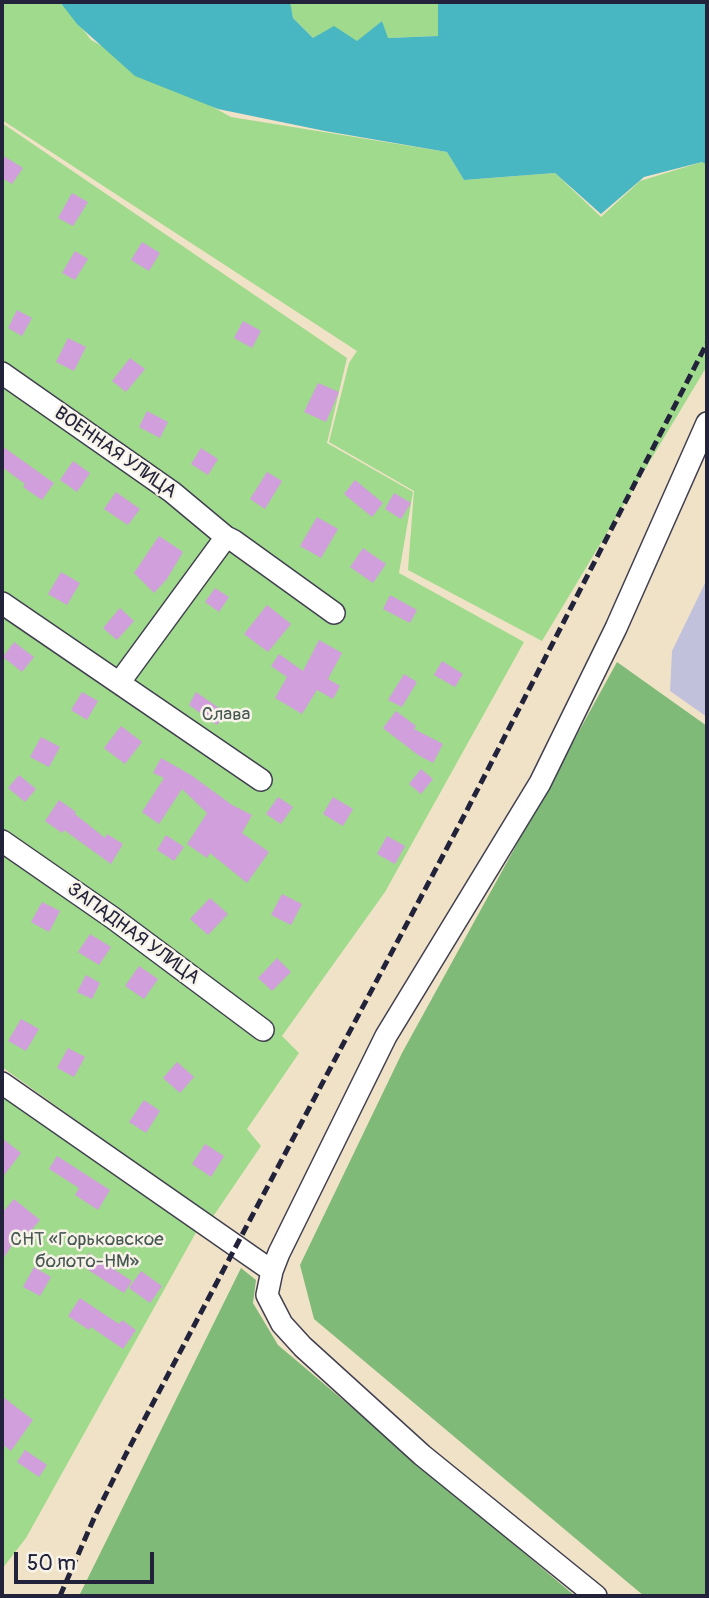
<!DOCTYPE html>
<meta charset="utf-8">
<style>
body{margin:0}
#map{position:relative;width:709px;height:1598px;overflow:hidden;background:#f0e2c6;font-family:Pangolin,sans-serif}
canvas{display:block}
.frame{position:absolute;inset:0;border:4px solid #22223b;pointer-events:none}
.scale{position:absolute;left:14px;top:1552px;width:140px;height:32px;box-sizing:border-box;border:4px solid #22223b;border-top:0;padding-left:9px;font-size:21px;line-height:24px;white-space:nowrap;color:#22223b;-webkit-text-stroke:5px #f7f3e8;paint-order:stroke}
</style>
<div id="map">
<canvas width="709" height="1598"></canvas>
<div class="frame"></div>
<div class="scale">50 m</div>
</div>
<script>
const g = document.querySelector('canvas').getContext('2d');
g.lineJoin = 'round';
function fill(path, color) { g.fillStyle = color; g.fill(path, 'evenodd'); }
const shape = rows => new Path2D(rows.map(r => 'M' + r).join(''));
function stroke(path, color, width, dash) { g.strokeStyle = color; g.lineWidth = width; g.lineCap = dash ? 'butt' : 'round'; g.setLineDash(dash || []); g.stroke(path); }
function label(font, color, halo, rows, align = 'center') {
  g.font = font + ' Pangolin,sans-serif'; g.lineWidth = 5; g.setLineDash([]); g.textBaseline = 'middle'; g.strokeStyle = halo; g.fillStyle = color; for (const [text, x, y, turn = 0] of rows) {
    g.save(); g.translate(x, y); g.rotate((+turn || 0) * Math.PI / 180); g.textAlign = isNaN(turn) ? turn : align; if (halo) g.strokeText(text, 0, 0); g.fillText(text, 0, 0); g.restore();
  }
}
fill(shape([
 [707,579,707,717,670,691,672,651]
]), '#c2c1dc');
fill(shape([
 [2,2,62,2,91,40,231,117,447,152,464,180,555,173,601,217,640,181,702,162,707,165,707,366,542,641,408,570,414,491,329,442,349,363,357,351,2,120],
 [289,2,438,2,439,36,387,38,382,21,358,41,313,38,293,18],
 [2,123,347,358,327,443,413,492,399,573,524,642,385,892,282,1036,299,1053,247,1129,261,1146,212,1218,2,1067],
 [2,1088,199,1227,26,1538,2,1569]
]), '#9fda8d');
fill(shape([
 [617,662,707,726,707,1596,644,1596,314,1319,300,1265,402,1053],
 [241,1268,256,1280,253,1303,278,1345,575,1596,79,1596]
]), '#7fba78');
fill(shape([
 [60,2,290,2,293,18,313,38,334,26,357,41,382,21,388,38,438,36,438,2,707,2,707,165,702,162,644,177,601,214,555,173,464,180,447,152,325,131,218,109,135,76,77,24]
]), '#49b7c1');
fill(shape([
 [2,155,23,168,12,184,2,178],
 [72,193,88,202,73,226,58,218],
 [142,242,160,253,149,271,131,260],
 [75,251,88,259,75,280,62,273],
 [17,310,32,318,22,336,8,328],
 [243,321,261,331,252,348,234,338],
 [68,338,86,347,74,371,56,362],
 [130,358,145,369,126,392,112,381],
 [318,383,339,392,326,422,304,412],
 [147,411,168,422,160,438,139,427],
 [2,446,54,483,42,500,23,487,25,484,2,467],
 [201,448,218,459,208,475,191,464],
 [73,461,90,473,77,492,60,480],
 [267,472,282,481,265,509,250,499],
 [355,480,383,503,372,517,344,494],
 [116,492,140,509,128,525,104,509],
 [394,493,411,503,401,519,385,509],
 [317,517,338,529,321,558,300,546],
 [159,536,183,552,167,579,154,593,134,573],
 [363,548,386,564,373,583,350,567],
 [61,572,80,583,67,605,48,594],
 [215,588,229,597,219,612,205,602],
 [390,595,417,610,410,623,383,609],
 [267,605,291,624,268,652,244,634],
 [120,608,134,621,117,640,103,628],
 [319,640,342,653,328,679,340,686,333,699,317,690,302,714,275,698,287,677,271,666,279,654,303,671],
 [14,642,34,657,22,672,3,657],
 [442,661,463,674,455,687,434,675],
 [404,674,417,682,402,707,388,700],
 [82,692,98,701,87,720,71,710],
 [196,692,226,713,217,725,189,705],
 [396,711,416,726,414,729,443,744,433,763,418,755,383,728],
 [121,726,142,742,125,764,104,748],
 [41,737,60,747,49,767,30,757],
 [161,758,191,775,232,805,252,815,242,833,269,852,247,883,210,853,207,858,187,844,207,813,182,789,159,824,142,812,164,778,153,773],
 [421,769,433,779,421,794,409,784],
 [19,775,36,789,25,802,8,788],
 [278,797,293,807,281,824,266,814],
 [333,797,353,809,343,826,323,814],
 [59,800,76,812,75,814,105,838,107,834,123,844,111,864,64,830,62,833,45,821],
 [166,835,184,847,174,861,157,850],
 [387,836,405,846,395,864,377,854],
 [282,894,302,904,291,925,271,915],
 [210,898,228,914,208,935,190,919],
 [42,902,60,911,49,932,31,922],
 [90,934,111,947,99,965,78,952],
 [277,958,291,972,272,991,258,978],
 [139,966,158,979,144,999,125,986],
 [86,975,100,983,92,999,77,992],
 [21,1019,39,1029,26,1051,8,1041],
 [68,1048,85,1057,74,1077,57,1068],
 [177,1062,194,1077,180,1093,163,1078],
 [144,1100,160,1111,146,1133,129,1122],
 [2,1138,21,1153,2,1178],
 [205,1144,224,1156,211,1177,192,1164],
 [57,1156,110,1190,98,1210,75,1195,79,1188,49,1169],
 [14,1199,40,1220,24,1239,19,1235,2,1260,2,1213],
 [89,1253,132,1281,124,1293,82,1266],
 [34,1267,51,1277,40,1296,23,1287],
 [141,1271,162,1286,150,1303,129,1288],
 [80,1298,119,1324,122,1320,136,1330,123,1349,91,1327,89,1330,68,1316],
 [2,1396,33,1420,11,1451,2,1444],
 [25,1450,47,1465,39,1477,17,1462]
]), '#d19fdb');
const minor = shape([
 [2,373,172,492,226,537,234,541,334,613],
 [2,603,261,780],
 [119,683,226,537],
 [2,841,113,918,263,1030],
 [2,1083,272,1271],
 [596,1596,422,1455,303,1347,282,1324,267,1295,272,1271,279,1253,386,1036,540,783,616,628,707,423]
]);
stroke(minor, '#413f50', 24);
stroke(minor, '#fff', 21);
stroke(shape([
 [60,1596,95,1516,126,1454,466,812,707,343]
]), '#22223b', 5, [10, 5]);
label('19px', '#22223b', '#f7f3e8', [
 ["ВОЕННАЯ УЛИЦА",115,453,35],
 ["ЗАПАДНАЯ УЛИЦА",133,934,36]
]);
label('19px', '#485954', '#f7f3e8', [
 ["Слава",226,715],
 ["СНТ «Горьковское",87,1240],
 ["болото-НМ»",87,1262]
]);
</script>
